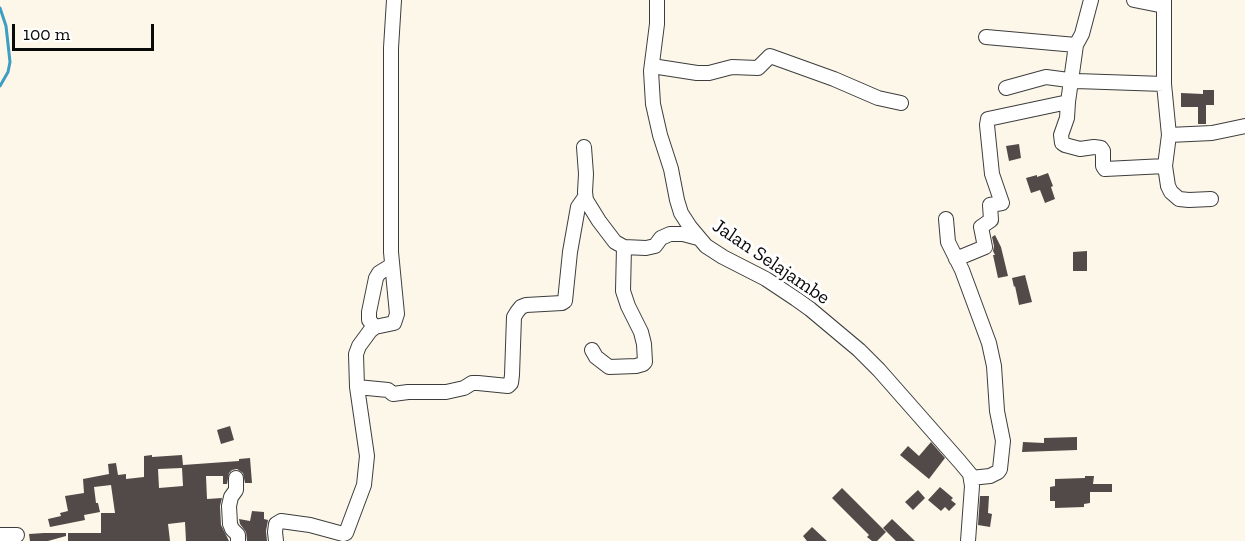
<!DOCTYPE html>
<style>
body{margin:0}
#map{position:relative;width:1245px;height:541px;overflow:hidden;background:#fdf7e9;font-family:"Zilla Slab",serif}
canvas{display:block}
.scale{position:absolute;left:12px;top:24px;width:142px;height:27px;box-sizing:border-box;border:3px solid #0a0a0a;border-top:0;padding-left:8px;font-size:18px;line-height:21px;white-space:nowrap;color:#0a0a0a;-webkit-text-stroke:4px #fff;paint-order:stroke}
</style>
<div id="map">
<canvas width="1245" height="541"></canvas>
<div class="scale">100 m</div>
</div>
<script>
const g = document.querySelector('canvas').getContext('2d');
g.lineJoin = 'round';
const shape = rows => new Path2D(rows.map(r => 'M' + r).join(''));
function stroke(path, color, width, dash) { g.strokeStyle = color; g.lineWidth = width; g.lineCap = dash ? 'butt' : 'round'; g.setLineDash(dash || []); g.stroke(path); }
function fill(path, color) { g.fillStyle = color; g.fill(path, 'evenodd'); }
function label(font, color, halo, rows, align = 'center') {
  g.font = font + ' "Zilla Slab",serif'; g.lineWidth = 6; g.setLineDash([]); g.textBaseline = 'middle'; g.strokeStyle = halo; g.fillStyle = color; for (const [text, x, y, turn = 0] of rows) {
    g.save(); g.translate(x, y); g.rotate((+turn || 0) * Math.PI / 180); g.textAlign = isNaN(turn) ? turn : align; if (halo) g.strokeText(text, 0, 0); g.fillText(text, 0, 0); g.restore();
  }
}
stroke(shape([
 [0,8,6,26,10,62,8,72,0,86]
]), '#3e9dc2', 3);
fill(shape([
 [1203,90,1214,90,1214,105,1206,105,1206,124,1198,124,1198,107,1181,107,1181,93,1203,94],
 [1019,144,1021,158,1009,161,1006,146],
 [1048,173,1053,186,1051,187,1055,199,1045,203,1040,190,1031,193,1026,178,1037,175,1037,177],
 [995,235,1001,247,1008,276,998,278,993,255,995,255,993,251,994,246,992,237],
 [1087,251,1087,271,1073,271,1073,252],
 [1025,275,1032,302,1019,305,1015,286,1014,287,1012,278],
 [230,426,234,440,221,444,217,430],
 [1077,437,1077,450,1022,452,1023,442,1044,443,1044,438],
 [931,442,945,458,929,479,900,455,908,446,919,456],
 [152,455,152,457,182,455,183,465,239,461,239,459,250,458,252,483,245,483,243,473,237,469,232,470,229,473,227,484,223,484,223,476,206,476,207,499,222,498,220,506,221,525,229,541,186,541,185,522,168,524,170,541,68,541,68,533,101,533,101,513,115,513,111,485,94,487,96,503,98,503,100,512,84,515,85,520,50,527,48,519,61,516,60,513,68,511,65,496,84,493,83,479,109,474,108,464,116,463,118,475,126,474,126,479,144,477,144,456],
 [182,468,183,486,159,488,158,469],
 [1085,476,1094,476,1093,484,1112,484,1112,492,1090,492,1090,503,1084,504,1084,507,1055,508,1055,501,1050,501,1050,487,1055,486,1055,479,1085,478],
 [940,487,953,498,951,500,956,504,949,511,945,507,941,511,928,500],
 [842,488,886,532,877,541,872,541,867,537,869,535,832,498],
 [918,490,925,498,913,510,905,502],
 [980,496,989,496,988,513,992,514,990,527,978,525],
 [252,511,264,512,264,519,268,520,266,531,267,541,247,541,246,532,240,524,239,519,250,521],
 [892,519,915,541,896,541,883,528],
 [812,527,827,541,807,541,803,536],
 [44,533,66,533,66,536,48,541,30,541,29,534]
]), '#524a48');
const minor = shape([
 [657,0,657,24,651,71,653,104,660,135,671,169,677,200,681,213,690,227,706,246,723,257,766,279,796,299,810,309,859,350,879,370,960,462,970,474,972,486,968,541],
 [1091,0,1082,34,1076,45,1068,102,1067,118,1061,135,1062,143,1065,145,1080,149,1094,147,1101,148,1103,151,1103,166,1105,169,1165,166],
 [1134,0,1164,6],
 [1164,0,1164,84,1169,135,1165,166,1168,186,1171,192,1179,199,1189,200,1211,199],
 [986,37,1076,45],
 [652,66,697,73,709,73,732,67,758,68,770,56,834,79,878,98,901,103],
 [1006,88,1046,77,1076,81,1164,84],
 [1169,135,1212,133,1245,126],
 [584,147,586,174,585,192,586,200,599,221,615,242,624,247,646,248,655,246,661,238,670,234,683,234,698,238],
 [946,219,948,242,962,270,989,343,994,366,997,411,1003,441,1000,469,998,472,990,476,971,478],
 [956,259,985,247,981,227,991,220,990,205,1002,203,992,174,987,125,988,119,1068,102],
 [375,327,369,320,369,312,376,278,379,273,392,265],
 [592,350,596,357,609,367,636,366,643,364,645,362,644,344,641,332,628,306,623,291,624,247],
 [357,387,388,390,393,394,408,392,446,392,464,388,472,383,478,383,508,386,511,383,512,375,514,317,517,312,521,307,526,305,562,303,565,301,570,252,578,207,585,197],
 [236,478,236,490,231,497,229,506,230,524,232,529,238,535,238,541],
 [0,535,17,535],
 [276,541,275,532,276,524,281,521,310,525,343,534,346,533,364,485,367,456,357,387,356,354,359,346,370,331,375,327,394,323,397,314,391,252,391,48,394,0]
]);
stroke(minor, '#3d3d3d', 16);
stroke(minor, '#fff', 14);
label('20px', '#0a0a0a', '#fff', [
 ["Jalan Selajambe",771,262,34]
]);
</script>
